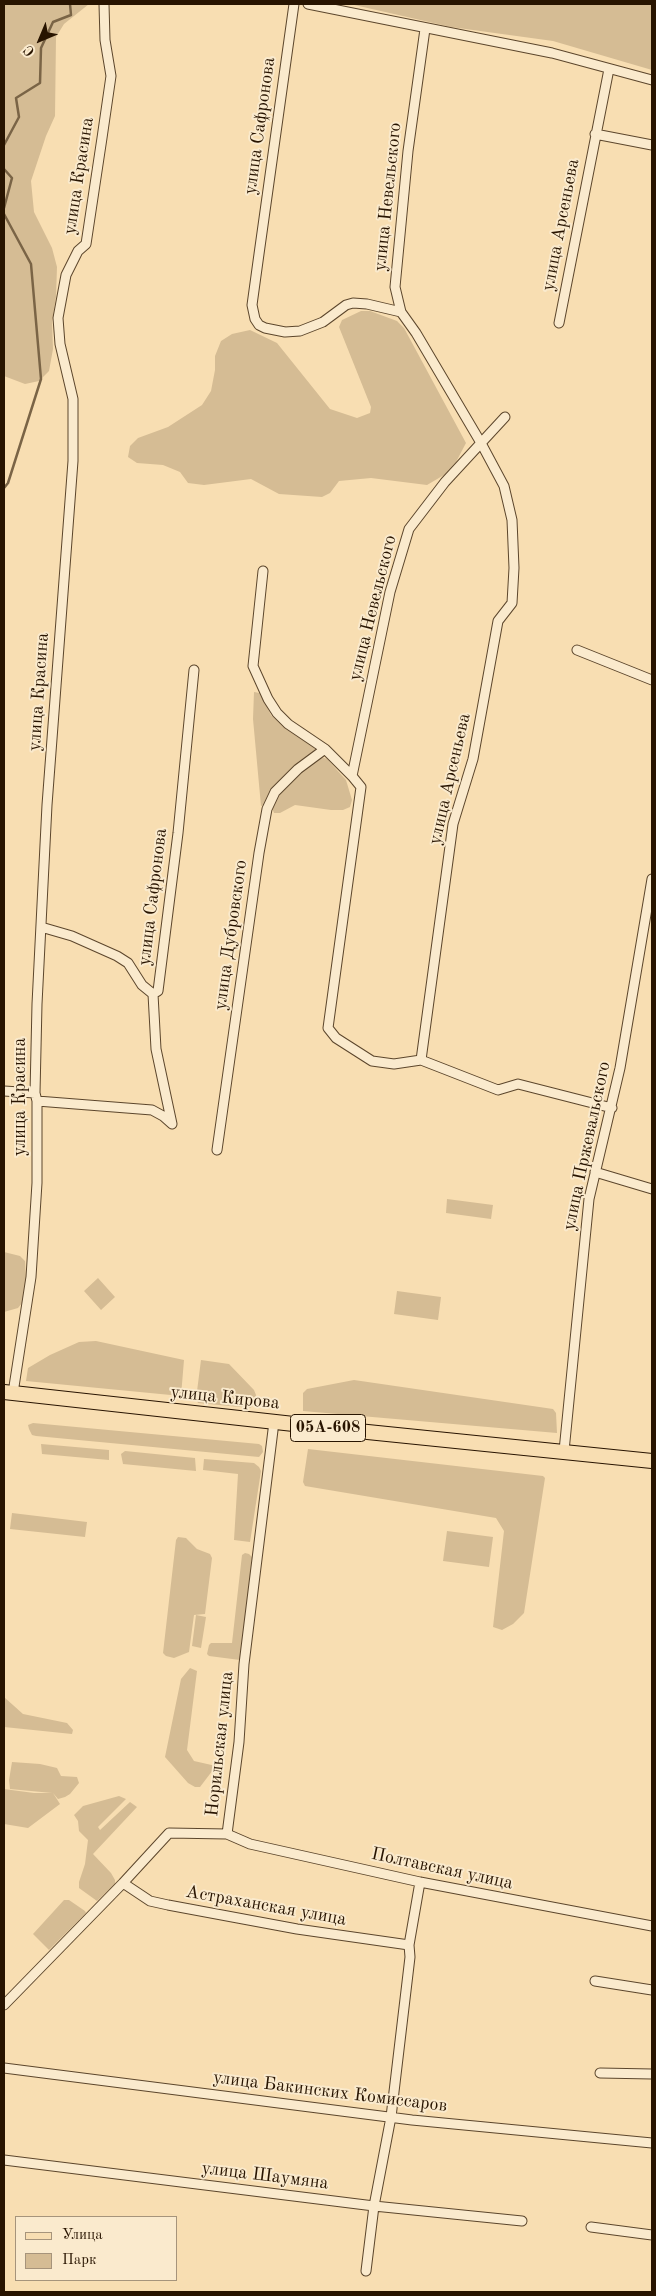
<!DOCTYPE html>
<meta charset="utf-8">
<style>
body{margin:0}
#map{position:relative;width:656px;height:2296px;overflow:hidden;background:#f8deb2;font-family:"Old Standard TT",serif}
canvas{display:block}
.frame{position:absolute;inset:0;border:5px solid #281400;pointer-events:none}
.legend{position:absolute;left:15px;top:2216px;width:162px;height:65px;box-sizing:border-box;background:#faeacd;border:1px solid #a6947b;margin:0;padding:6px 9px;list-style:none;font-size:15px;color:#281400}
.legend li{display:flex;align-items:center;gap:10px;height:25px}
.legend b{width:25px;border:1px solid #a6947b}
.north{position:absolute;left:15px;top:15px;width:50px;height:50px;-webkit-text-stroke:4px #faeacd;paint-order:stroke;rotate:225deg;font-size:14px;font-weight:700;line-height:20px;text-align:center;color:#281400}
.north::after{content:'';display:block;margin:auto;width:18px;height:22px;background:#281400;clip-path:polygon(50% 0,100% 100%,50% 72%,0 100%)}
</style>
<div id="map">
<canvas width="656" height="2296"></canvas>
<div class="frame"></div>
<ul class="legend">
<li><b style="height:6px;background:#f8deb2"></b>Улица</li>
<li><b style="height:14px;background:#d5bc94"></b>Парк</li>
</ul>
<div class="north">С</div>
</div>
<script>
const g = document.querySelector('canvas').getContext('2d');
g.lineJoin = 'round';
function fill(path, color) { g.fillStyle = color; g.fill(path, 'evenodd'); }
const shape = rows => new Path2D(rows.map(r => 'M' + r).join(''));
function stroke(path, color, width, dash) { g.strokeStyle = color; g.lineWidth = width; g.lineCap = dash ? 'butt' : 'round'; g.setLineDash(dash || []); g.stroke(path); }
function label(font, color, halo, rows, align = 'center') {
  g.font = font + ' "Old Standard TT",serif'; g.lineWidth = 4; g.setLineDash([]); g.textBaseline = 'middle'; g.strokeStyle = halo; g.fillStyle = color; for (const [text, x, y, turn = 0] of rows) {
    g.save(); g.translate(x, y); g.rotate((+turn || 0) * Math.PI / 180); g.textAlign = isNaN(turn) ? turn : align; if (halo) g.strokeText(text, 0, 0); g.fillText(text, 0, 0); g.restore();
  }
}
fill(shape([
 [4,4,89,4,64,24,56,37,55,116,46,136,31,181,34,212,52,248,57,267,56,297,52,321,53,349,49,371,39,381,25,384,4,376],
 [350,4,652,4,652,70,553,41,451,27],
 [361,311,370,311,397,321,404,328,466,443,456,462,444,475,427,485,371,478,339,481,330,493,322,497,279,494,251,479,204,485,188,483,180,472,163,465,137,463,128,457,130,446,138,438,168,427,202,405,211,391,215,370,215,356,221,341,232,334,250,330,277,343,330,409,357,418,370,413,371,407,339,327,342,320],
 [254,692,260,693,271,715,283,727,317,750,273,791,264,805,261,806,253,719],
 [322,757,327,759,346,780,352,800,350,807,343,810,331,810,295,805,280,813,274,813,272,808,278,795,301,772],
 [447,1199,493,1205,491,1219,446,1213],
 [4,1252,20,1256,25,1261,26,1279,22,1303,18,1308,4,1312],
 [98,1278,115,1297,101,1310,84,1291],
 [397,1291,441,1297,438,1320,394,1314],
 [96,1341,184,1360,181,1396,26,1381,28,1368,50,1355,79,1342],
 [201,1360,229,1364,254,1390,256,1395,254,1405,250,1408,198,1403,196,1399],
 [354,1380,553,1409,556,1413,557,1433,303,1411,303,1393,307,1389],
 [33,1423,259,1444,262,1446,263,1452,259,1457,36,1436,32,1435,29,1429,28,1425],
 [41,1444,109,1450,109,1460,42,1454],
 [308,1449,543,1476,545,1478,524,1613,513,1624,502,1630,493,1627,504,1531,496,1518,305,1486,303,1482],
 [125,1451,195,1458,196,1471,123,1464,121,1454],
 [204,1459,254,1463,259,1467,261,1471,250,1542,234,1540,238,1474,203,1470],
 [12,1513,87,1522,85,1537,10,1529],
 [447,1531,493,1537,489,1567,443,1561],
 [178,1537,186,1538,197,1549,210,1554,212,1558,205,1614,194,1615,189,1652,174,1658,166,1656,163,1653,176,1540],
 [245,1553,249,1554,252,1557,241,1658,240,1660,209,1656,207,1654,209,1645,211,1643,232,1643,242,1555],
 [196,1615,206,1617,201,1648,192,1646],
 [190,1668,197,1671,187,1750,194,1761,216,1766,200,1787,195,1787,188,1783,165,1757,181,1679],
 [4,1697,23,1714,67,1723,73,1730,72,1734,4,1727],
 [12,1762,40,1764,57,1768,61,1776,77,1777,79,1783,70,1794,65,1797,58,1799,53,1793,60,1804,28,1828,4,1824,4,1789,34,1793,52,1793,10,1789,9,1780],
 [119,1796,126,1799,98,1827,100,1830,130,1802,137,1807,93,1854,111,1873,115,1880,115,1884,97,1901,79,1888,79,1882,85,1864,88,1840,79,1831,78,1821,74,1815,83,1806],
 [64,1900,69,1900,85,1911,86,1913,49,1950,33,1934]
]), '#d5bc94');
stroke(shape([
 [4,145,19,117,16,98,40,83,41,48,53,22,71,15,70,4],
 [4,169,12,178,4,208],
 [4,214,31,264,41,379,8,483,4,488]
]), '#7a6446', 2.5);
const minor = shape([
 [294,4,259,254,252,305,255,319,259,325,265,328,285,332,300,331,323,322,346,305,353,303,367,304,401,312],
 [308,4,552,53,652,80],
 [425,29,408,151,395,287,401,312,416,333,481,443,504,486,512,520,514,568,512,603,498,621,473,759,453,824,421,1060,498,1090,518,1084,612,1108],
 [595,134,652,145],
 [559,323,609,69],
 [263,571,253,666,268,699,277,713,288,724,325,749,352,776],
 [577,650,652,680],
 [41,927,72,936,117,956,128,963,142,985,153,994],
 [421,1060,394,1064,372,1061,336,1038,328,1028,361,787,352,776,390,592,409,529,445,482,505,417],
 [4,1091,35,1093],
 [37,1101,152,1110,163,1116,172,1124],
 [172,1124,156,1049,153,994,158,991,178,833,194,670],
 [217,1150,259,853,267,809,275,792,298,769,325,749],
 [595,1172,652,1189],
 [13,1393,31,1277,37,1183,37,1101,35,1093,37,1004,47,805,73,461,73,399,60,344,58,318,66,275,78,251,86,244,102,138,111,76,105,40,104,4],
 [564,1451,589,1199,620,1068,652,879],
 [227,1834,250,1844,420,1882,652,1926],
 [123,1883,150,1901,168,1905,297,1929,409,1945],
 [595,1981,652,1990],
 [4,2005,123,1883,169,1833,227,1834,239,1742,244,1664,274,1422],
 [4,2068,412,2120,652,2143],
 [600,2073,652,2074],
 [4,2160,374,2206,522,2221],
 [591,2227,652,2235],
 [366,2271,374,2206,391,2117,410,1957,409,1945,420,1882]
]);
const primary = shape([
 [4,1392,348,1430,652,1461]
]);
stroke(minor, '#5c462c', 11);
stroke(primary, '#281400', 16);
stroke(minor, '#faeacd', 9);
stroke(primary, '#f8deb2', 14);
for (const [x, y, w] of [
 [328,1428,75]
]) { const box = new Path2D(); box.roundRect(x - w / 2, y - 13.5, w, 27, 4); g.fillStyle = '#faeacd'; g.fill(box); stroke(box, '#281400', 1); }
label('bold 16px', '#281400', null, [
 ["05А-608",328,1428]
]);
label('18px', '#281400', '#faeacd', [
 ["улица Сафронова",260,126,-82],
 ["улица Красина",79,176,-81],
 ["улица Невельского",388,197,-84],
 ["улица Арсеньева",561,225,-79],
 ["улица Невельского",373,608,-76],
 ["улица Красина",39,692,-86],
 ["улица Арсеньева",450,779,-77],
 ["улица Сафронова",153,897,-83],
 ["улица Дубровского",231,935,-82],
 ["улица Красина",20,1097,-90],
 ["улица Пржевальского",587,1146,-78],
 ["улица Кирова",225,1398,6],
 ["Норильская улица",220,1744,-84],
 ["Полтавская улица",442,1869,12],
 ["Астраханская улица",266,1906,10],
 ["улица Бакинских Комиссаров",330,2092,7],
 ["улица Шаумяна",265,2176,7]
]);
</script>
